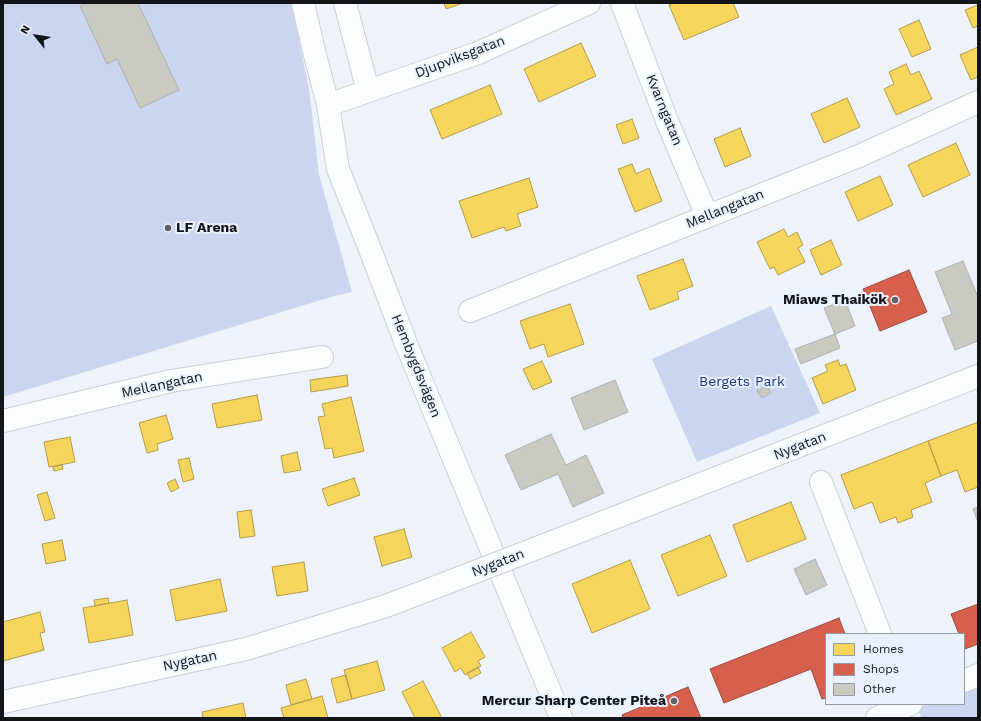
<!DOCTYPE html>
<meta charset="utf-8">
<style>
body{margin:0}
#map{position:relative;width:981px;height:721px;overflow:hidden;background:#eef2fa;font-family:"Work Sans",sans-serif}
canvas{display:block}
.frame{position:absolute;inset:0;border:4px solid #131519;pointer-events:none}
.legend{position:absolute;left:825px;top:633px;width:140px;height:72px;box-sizing:border-box;background:#eaf1fe;border:1px solid #9499a2;margin:0;padding:5px 7px;list-style:none;font-size:12px;color:#131519}
.legend li{display:flex;align-items:center;gap:8px;height:20px}
.legend b{width:20px;border:1px solid #9499a2}
.north{position:absolute;left:16px;top:16px;width:40px;height:40px;-webkit-text-stroke:3px #eaf1fe;paint-order:stroke;rotate:300deg;font-size:11px;font-weight:700;line-height:16px;text-align:center;color:#131519}
.north::after{content:'';display:block;margin:auto;width:14px;height:18px;background:#131519;clip-path:polygon(50% 0,100% 100%,50% 72%,0 100%)}
</style>
<div id="map">
<canvas width="981" height="721"></canvas>
<div class="frame"></div>
<ul class="legend">
<li><b style="height:11px;background:#f6d55c"></b>Homes</li>
<li><b style="height:11px;background:#d6604d"></b>Shops</li>
<li><b style="height:11px;background:#cacac1"></b>Other</li>
</ul>
<div class="north">N</div>
</div>
<script>
const g = document.querySelector('canvas').getContext('2d');
g.lineJoin = 'round';
function fill(path, color) { g.fillStyle = color; g.fill(path, 'evenodd'); }
const shape = rows => new Path2D(rows.map(r => 'M' + r).join(''));
function stroke(path, color, width, dash) { g.strokeStyle = color; g.lineWidth = width; g.lineCap = dash ? 'butt' : 'round'; g.setLineDash(dash || []); g.stroke(path); }
function label(font, color, halo, rows, align = 'center') {
  g.font = font + ' "Work Sans",sans-serif'; g.lineWidth = 4; g.setLineDash([]); g.textBaseline = 'middle'; g.strokeStyle = halo; g.fillStyle = color; for (const [text, x, y, turn = 0] of rows) {
    g.save(); g.translate(x, y); g.rotate((+turn || 0) * Math.PI / 180); g.textAlign = isNaN(turn) ? turn : align; if (halo) g.strokeText(text, 0, 0); g.fillText(text, 0, 0); g.restore();
  }
}
fill(shape([
 [3,3,291,3,309,88,319,175,352,292,334,296,3,397],
 [771,306,820,413,697,462,652,359],
 [978,680,978,718,921,718,919,708,927,704,964,704,964,686]
]), '#cad6ef');
const homes = shape([
 [444,3,463,3,446,9,444,3],
 [673,3,733,3,739,17,684,40,669,5,673,3],
 [978,5,978,26,973,28,965,10,978,5],
 [919,20,931,49,912,57,899,29,919,20],
 [581,43,596,76,539,102,524,69,581,43],
 [978,47,978,77,971,80,960,55,978,47],
 [906,64,911,75,919,71,932,99,896,115,884,89,894,84,889,72,906,64],
 [490,85,502,114,442,139,430,110,490,85],
 [847,98,860,127,824,143,811,114,847,98],
 [632,119,639,138,623,144,616,125,632,119],
 [740,128,751,156,725,167,714,139,740,128],
 [956,143,970,175,923,197,908,165,956,143],
 [632,164,636,174,649,168,662,201,635,212,618,169,632,164],
 [880,176,893,205,858,221,845,192,880,176],
 [529,178,538,207,517,214,521,226,506,231,504,227,472,238,459,201,529,178],
 [784,229,788,237,797,232,803,245,798,248,805,262,778,275,774,267,770,269,757,242,784,229],
 [831,240,842,265,821,275,810,250,831,240],
 [683,259,693,286,677,292,679,299,650,310,637,276,683,259],
 [570,304,584,344,548,357,544,344,530,349,520,321,570,304],
 [838,360,840,366,846,364,856,390,823,404,812,378,828,371,825,365,838,360],
 [542,361,552,382,533,390,523,369,542,361],
 [347,375,348,386,311,392,310,380,347,375],
 [257,395,262,420,217,428,212,404,257,395],
 [351,397,364,451,334,458,332,448,325,449,318,417,325,416,322,404,351,397],
 [166,415,173,439,157,444,158,450,147,453,139,423,166,415],
 [978,422,978,487,965,492,957,470,941,476,928,441,978,422],
 [70,437,75,462,49,467,44,442,70,437],
 [928,441,941,476,925,483,932,502,911,510,913,517,898,523,896,517,880,523,872,502,854,509,841,475,928,441],
 [297,452,301,470,284,473,281,456,297,452],
 [189,458,194,479,183,482,178,460,189,458],
 [62,465,63,469,54,471,53,467,62,465],
 [354,478,360,495,328,506,322,489,354,478],
 [175,479,179,488,171,492,167,483,175,479],
 [47,492,55,518,45,521,37,495,47,492],
 [791,502,806,539,747,562,733,525,791,502],
 [251,510,255,536,240,538,237,512,251,510],
 [404,529,412,557,382,566,374,537,404,529],
 [710,535,727,576,678,596,661,555,710,535],
 [62,540,66,560,46,564,42,544,62,540],
 [630,560,650,609,592,633,572,584,630,560],
 [304,562,308,591,277,596,272,567,304,562],
 [220,579,227,611,176,621,170,590,220,579],
 [108,598,109,603,95,606,94,600,108,598],
 [127,600,133,635,89,643,83,608,127,600],
 [40,612,45,632,40,633,44,650,3,661,3,622,40,612],
 [471,632,485,657,478,661,481,666,465,675,461,668,455,672,442,648,471,632],
 [377,661,385,690,352,699,344,670,377,661],
 [478,667,481,673,470,679,467,673,478,667],
 [346,675,352,699,337,703,331,679,346,675],
 [306,679,312,699,291,705,286,685,306,679],
 [423,681,442,718,415,718,402,692,423,681],
 [322,696,328,718,284,718,281,708,322,696],
 [243,703,246,718,203,718,202,712,243,703]
]);
fill(homes, '#f6d55c');
stroke(homes, '#b29b48', 1);
const shops = shape([
 [909,270,927,312,880,331,863,289,909,270],
 [978,604,978,644,965,649,964,634,959,634,951,614,978,604],
 [839,618,845,634,826,634,826,698,822,699,811,669,724,703,710,669,839,618],
 [688,687,701,718,623,718,622,715,688,687]
]);
fill(shops, '#d6604d');
stroke(shops, '#9c4a3d', 1);
const building = shape([
 [87,3,138,3,179,90,140,108,117,59,107,64,80,6,87,3],
 [963,261,978,297,978,341,955,350,942,318,952,314,935,272,963,261],
 [845,300,855,326,835,334,824,308,845,300],
 [835,334,840,348,801,364,795,349,835,334],
 [615,380,628,412,584,430,571,398,615,380],
 [767,386,771,393,762,398,757,391,767,386],
 [551,434,566,465,586,455,604,493,573,507,558,474,521,490,505,455,551,434],
 [978,507,978,522,973,509,978,507],
 [815,559,827,585,806,595,794,569,815,559]
]);
fill(building, '#cacac1');
stroke(building, '#aeafb1', 1);
const minor = shape([
 [345,3,368,91],
 [622,3,667,121,707,216],
 [328,105,478,53,589,3],
 [470,311,859,156,978,102],
 [3,421,171,381,322,357],
 [821,482,880,634],
 [555,541,978,376],
 [964,681,978,675],
 [3,702,246,649,386,606,462,577],
 [877,718,911,704]
]);
const major = shape([
 [303,3,314,51,328,105,338,169,368,244,407,346,561,718]
]);
stroke(minor, '#ccced4', 24);
stroke(major, '#ccced4', 24);
stroke(minor, '#fcfdfe', 22);
stroke(major, '#fcfdfe', 22);
const minorBridge = shape([
 [462,577,555,541]
]);
stroke(minorBridge, '#ccced4', 24, []);
stroke(minorBridge, '#fcfdfe', 22);
for (const [x, y, r, color] of [
 [168,228,4,"#606268"],
 [895,300,4,"#606268"],
 [674,701,4,"#606268"]
]) { const dot = new Path2D(); dot.arc(x, y, r, 0, 2 * Math.PI); g.fillStyle = color; g.fill(dot); stroke(dot, '#eaf1fe', 1.5); }
label('14px', '#131519', '#eaf1fe', [
 ["Djupviksgatan",460,57,-21],
 ["Kvarngatan",664,110,68],
 ["Mellangatan",725,209,-22],
 ["Hembygdsvägen",416,366,68],
 ["Mellangatan",162,385,-12],
 ["Nygatan",800,446,-21],
 ["Nygatan",498,563,-21],
 ["Nygatan",190,661,-12]
]);
label('bold 14px', '#131519', '#eaf1fe', [
 ["LF Arena",176,228,"left"],
 ["Miaws Thaikök",887,300],
 ["Mercur Sharp Center Piteå",666,701]
], 'right');
label('14px', '#193479', '#eaf1fe', [
 ["Bergets Park",742,382]
]);
</script>
